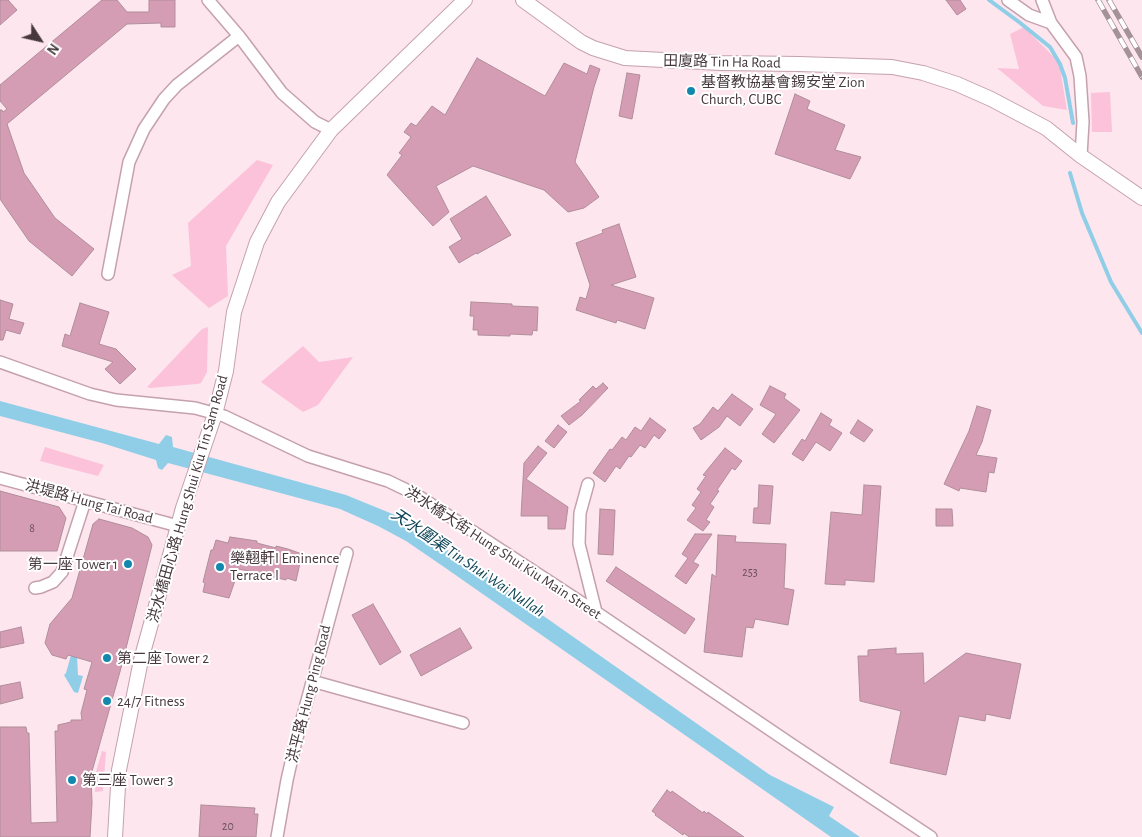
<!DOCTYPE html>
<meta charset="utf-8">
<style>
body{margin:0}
#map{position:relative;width:1142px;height:837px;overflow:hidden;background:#fde6ee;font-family:"Alegreya Sans",sans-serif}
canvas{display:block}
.north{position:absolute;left:15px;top:15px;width:50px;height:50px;-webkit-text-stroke:4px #fff;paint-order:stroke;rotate:125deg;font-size:14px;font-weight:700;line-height:20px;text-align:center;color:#46383d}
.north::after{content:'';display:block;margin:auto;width:18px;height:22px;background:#46383d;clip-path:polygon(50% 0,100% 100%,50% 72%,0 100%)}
</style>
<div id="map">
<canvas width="1142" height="837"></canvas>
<div class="north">N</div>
</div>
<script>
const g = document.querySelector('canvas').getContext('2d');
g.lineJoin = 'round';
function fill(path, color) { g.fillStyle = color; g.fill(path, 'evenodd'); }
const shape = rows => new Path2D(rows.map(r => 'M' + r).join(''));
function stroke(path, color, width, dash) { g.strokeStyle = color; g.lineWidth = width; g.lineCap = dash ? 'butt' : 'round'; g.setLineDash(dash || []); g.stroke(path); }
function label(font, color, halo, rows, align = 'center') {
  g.font = font + ' "Alegreya Sans","Noto Sans SC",sans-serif'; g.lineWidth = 4; g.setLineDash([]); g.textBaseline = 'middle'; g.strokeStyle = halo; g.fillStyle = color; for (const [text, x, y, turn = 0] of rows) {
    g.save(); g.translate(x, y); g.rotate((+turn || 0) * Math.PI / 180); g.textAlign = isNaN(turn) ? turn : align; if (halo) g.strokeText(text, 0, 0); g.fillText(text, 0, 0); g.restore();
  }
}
fill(shape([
 [1024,27,1059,62,1067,110,1043,106,997,68,1019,69,1010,34],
 [1110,92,1112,132,1092,132,1091,93],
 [257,160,273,165,226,246,228,296,209,308,172,275,191,266,188,223],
 [208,327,207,372,201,383,197,384,150,388,147,387,202,329],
 [303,346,319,362,353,357,318,405,303,412,261,382],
 [45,447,104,465,98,476,40,461],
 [102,751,106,752,103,791,95,792,96,772]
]), '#fcc2d9');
fill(shape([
 [0,401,159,444,166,435,172,437,173,447,346,495,395,515,498,584,770,775,834,807,829,816,860,837,831,837,444,567,406,541,378,526,340,509,168,463,162,470,158,468,156,460,102,443,0,416],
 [71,655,77,656,78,675,83,676,78,693,74,692,64,675,66,673]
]), '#90cee7');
stroke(shape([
 [989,0,1019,22,1050,47,1060,64,1065,78,1073,123],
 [1070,173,1082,213,1111,282,1142,333]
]), '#90cee7', 4);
const building = shape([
 [0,0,8,0,17,10,0,25,0,0],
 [102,0,117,0,127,12,149,12,149,0,175,0,175,27,161,27,161,23,127,24,7,124,24,173,55,218,94,249,72,276,29,241,0,199,0,110,2,110,3,112,7,109,0,101,0,85,102,0],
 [946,0,960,0,966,9,957,15,946,0],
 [477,58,545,96,564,63,587,74,590,65,600,69,594,87,575,162,599,197,584,208,568,212,544,190,473,166,436,186,449,212,433,226,387,175,402,155,399,153,411,137,404,132,411,123,416,126,432,106,445,115,477,58],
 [627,73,640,75,632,119,619,116,627,73],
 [795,94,810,101,807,109,845,125,835,150,861,157,850,179,775,154,795,94],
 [486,196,511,235,477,254,476,253,459,263,449,247,462,239,450,219,486,196],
 [619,224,636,277,611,285,654,298,645,329,617,320,616,323,576,310,580,297,586,299,590,285,576,243,603,233,602,230,619,224],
 [0,300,13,304,9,319,24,323,20,334,6,330,3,340,0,340,0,300],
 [471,302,512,304,512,306,538,307,537,331,533,330,532,335,510,334,510,336,478,335,478,330,473,330,474,316,470,316,471,302],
 [80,303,109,312,99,344,116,349,136,369,120,384,105,369,113,362,62,346,65,334,70,336,80,303],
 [603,383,608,388,582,415,569,425,561,416,581,401,579,400,593,386,596,389,603,383],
 [770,386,786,394,784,398,800,410,774,443,762,434,776,414,760,405,770,386],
 [732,394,753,409,740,426,727,416,719,427,701,440,693,428,700,424,713,407,718,411,732,394],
 [977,406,991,410,982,442,976,455,997,458,994,473,989,472,986,492,960,488,959,491,944,484,969,431,977,406],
 [821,413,832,420,829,425,842,433,830,451,816,442,803,461,792,454,802,439,805,441,821,413],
 [650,418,666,430,659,439,654,435,645,448,640,445,631,457,629,456,620,469,616,466,605,482,593,473,610,449,612,450,622,437,626,440,635,427,641,431,650,418],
 [858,420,873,430,864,442,850,433,858,420],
 [558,425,567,432,554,448,545,441,558,425],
 [538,446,547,453,526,479,568,507,565,529,548,529,548,516,521,516,524,463,538,446],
 [725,448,742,461,735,470,732,468,717,490,719,491,710,504,714,507,706,520,710,522,703,531,687,520,696,508,692,505,701,492,697,489,706,476,703,475,725,448],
 [759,485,773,486,770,524,753,523,754,508,758,508,759,485],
 [864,485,881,486,874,582,845,580,845,585,825,584,831,512,862,515,864,485],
 [0,491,59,507,66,518,57,551,0,551,0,491],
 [600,509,615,510,613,555,598,554,600,509],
 [936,509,952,509,953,526,936,526,936,509],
 [99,519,132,528,148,537,152,545,121,668,91,775,92,803,90,837,0,837,0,727,26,727,27,733,29,733,31,823,57,822,55,731,58,731,58,725,71,722,71,720,82,720,81,713,87,690,84,689,92,662,68,655,66,659,52,655,45,643,50,624,72,598,93,524,99,519],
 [695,534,712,534,693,562,699,565,686,584,675,576,688,558,682,554,695,534],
 [718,535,736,536,735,542,786,544,784,588,794,590,788,625,755,619,753,628,746,627,742,657,704,652,712,574,716,577,718,535],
 [230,537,257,541,257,543,276,548,276,546,288,549,302,554,296,581,287,578,286,580,239,569,229,598,203,592,205,583,203,582,211,550,213,550,216,540,228,543,230,537],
 [616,567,695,619,685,634,606,581,616,567],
 [373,604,401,652,380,665,352,615,373,604],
 [21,627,24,643,0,648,0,632,21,627],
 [460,628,472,648,421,676,410,655,460,628],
 [896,648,896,654,923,653,924,684,966,653,1021,664,1010,719,986,714,985,721,959,716,946,775,890,763,901,711,860,701,858,656,868,656,868,650,896,648],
 [20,682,23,698,0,704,0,686,20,682],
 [667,790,671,793,672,791,703,813,704,811,707,814,708,812,744,837,689,837,684,833,683,835,655,815,656,814,652,811,667,790],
 [201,805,255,808,254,814,258,814,256,837,199,837,201,805]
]);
fill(building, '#d59db3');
stroke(building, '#b08d9a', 1);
const minor = shape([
 [208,0,239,36,282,93,315,122,331,130],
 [1008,0,1029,15,1051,23],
 [1042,0,1051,23,1076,57,1080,76,1083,122,1081,156],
 [108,274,129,162,144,129,164,99,177,85,239,36],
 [0,362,90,394,116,400,195,408,224,416,308,456,388,481,417,495,596,612,791,744,931,837],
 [0,478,178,526],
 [588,484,580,513,579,544,596,612],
 [35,588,41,587,53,582,62,572,85,501],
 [312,681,463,723],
 [277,837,287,780,295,745,347,553]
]);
const tertiary = shape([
 [523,0,581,42,593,48,625,58,721,63,799,64,892,67,923,73,957,84,991,99,1046,128,1081,156,1142,198],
 [115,837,119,770,141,660,183,508,215,414,226,371,234,312,257,242,278,202,331,130,465,0]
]);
stroke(minor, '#c5a1af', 14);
stroke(tertiary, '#c5a1af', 16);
stroke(minor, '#fff', 11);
stroke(tertiary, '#fff', 14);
const rail = shape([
 [1098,0,1142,77],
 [1109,0,1142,57]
]);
stroke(rail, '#a49298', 5.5);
stroke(rail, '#fff', 4, [11]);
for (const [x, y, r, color] of [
 [691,91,5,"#1188ac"],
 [128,564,5,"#1188ac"],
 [220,567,5,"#1188ac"],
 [107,658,5,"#1188ac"],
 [107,701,5,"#1188ac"],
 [72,780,5,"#1188ac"]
]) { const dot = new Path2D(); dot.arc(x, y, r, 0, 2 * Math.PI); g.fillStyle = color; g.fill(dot); stroke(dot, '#fff', 2); }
label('12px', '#6a515a', null, [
 ["8",32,528],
 ["253",750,572],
 ["20",228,826]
]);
label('15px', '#46383d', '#fff', [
 ["田廈路 Tin Ha Road",722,62,1],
 ["洪水橋田心路 Hung Shui Kiu Tin Sam Road",188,499,-74],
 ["洪堤路 Hung Tai Road",89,502,15],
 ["洪水橋大街 Hung Shui Kiu Main Street",503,553,33],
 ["洪平路 Hung Ping Road",309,694,-76]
]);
label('15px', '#46383d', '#fff', [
 ["基督教協基會錫安堂 Zion",701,82],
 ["Church, CUBC",701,99],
 ["樂翹軒I Eminence",230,558],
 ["Terrace I",230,575],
 ["第一座 Tower 1",118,564,"right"],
 ["第二座 Tower 2",117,658],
 ["24/7 Fitness",117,701],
 ["第三座 Tower 3",82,780]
], 'left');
label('italic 16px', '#0c4254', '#fff', [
 ["天水圍渠 Tin Shui Wai Nullah",468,563,34]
]);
</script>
